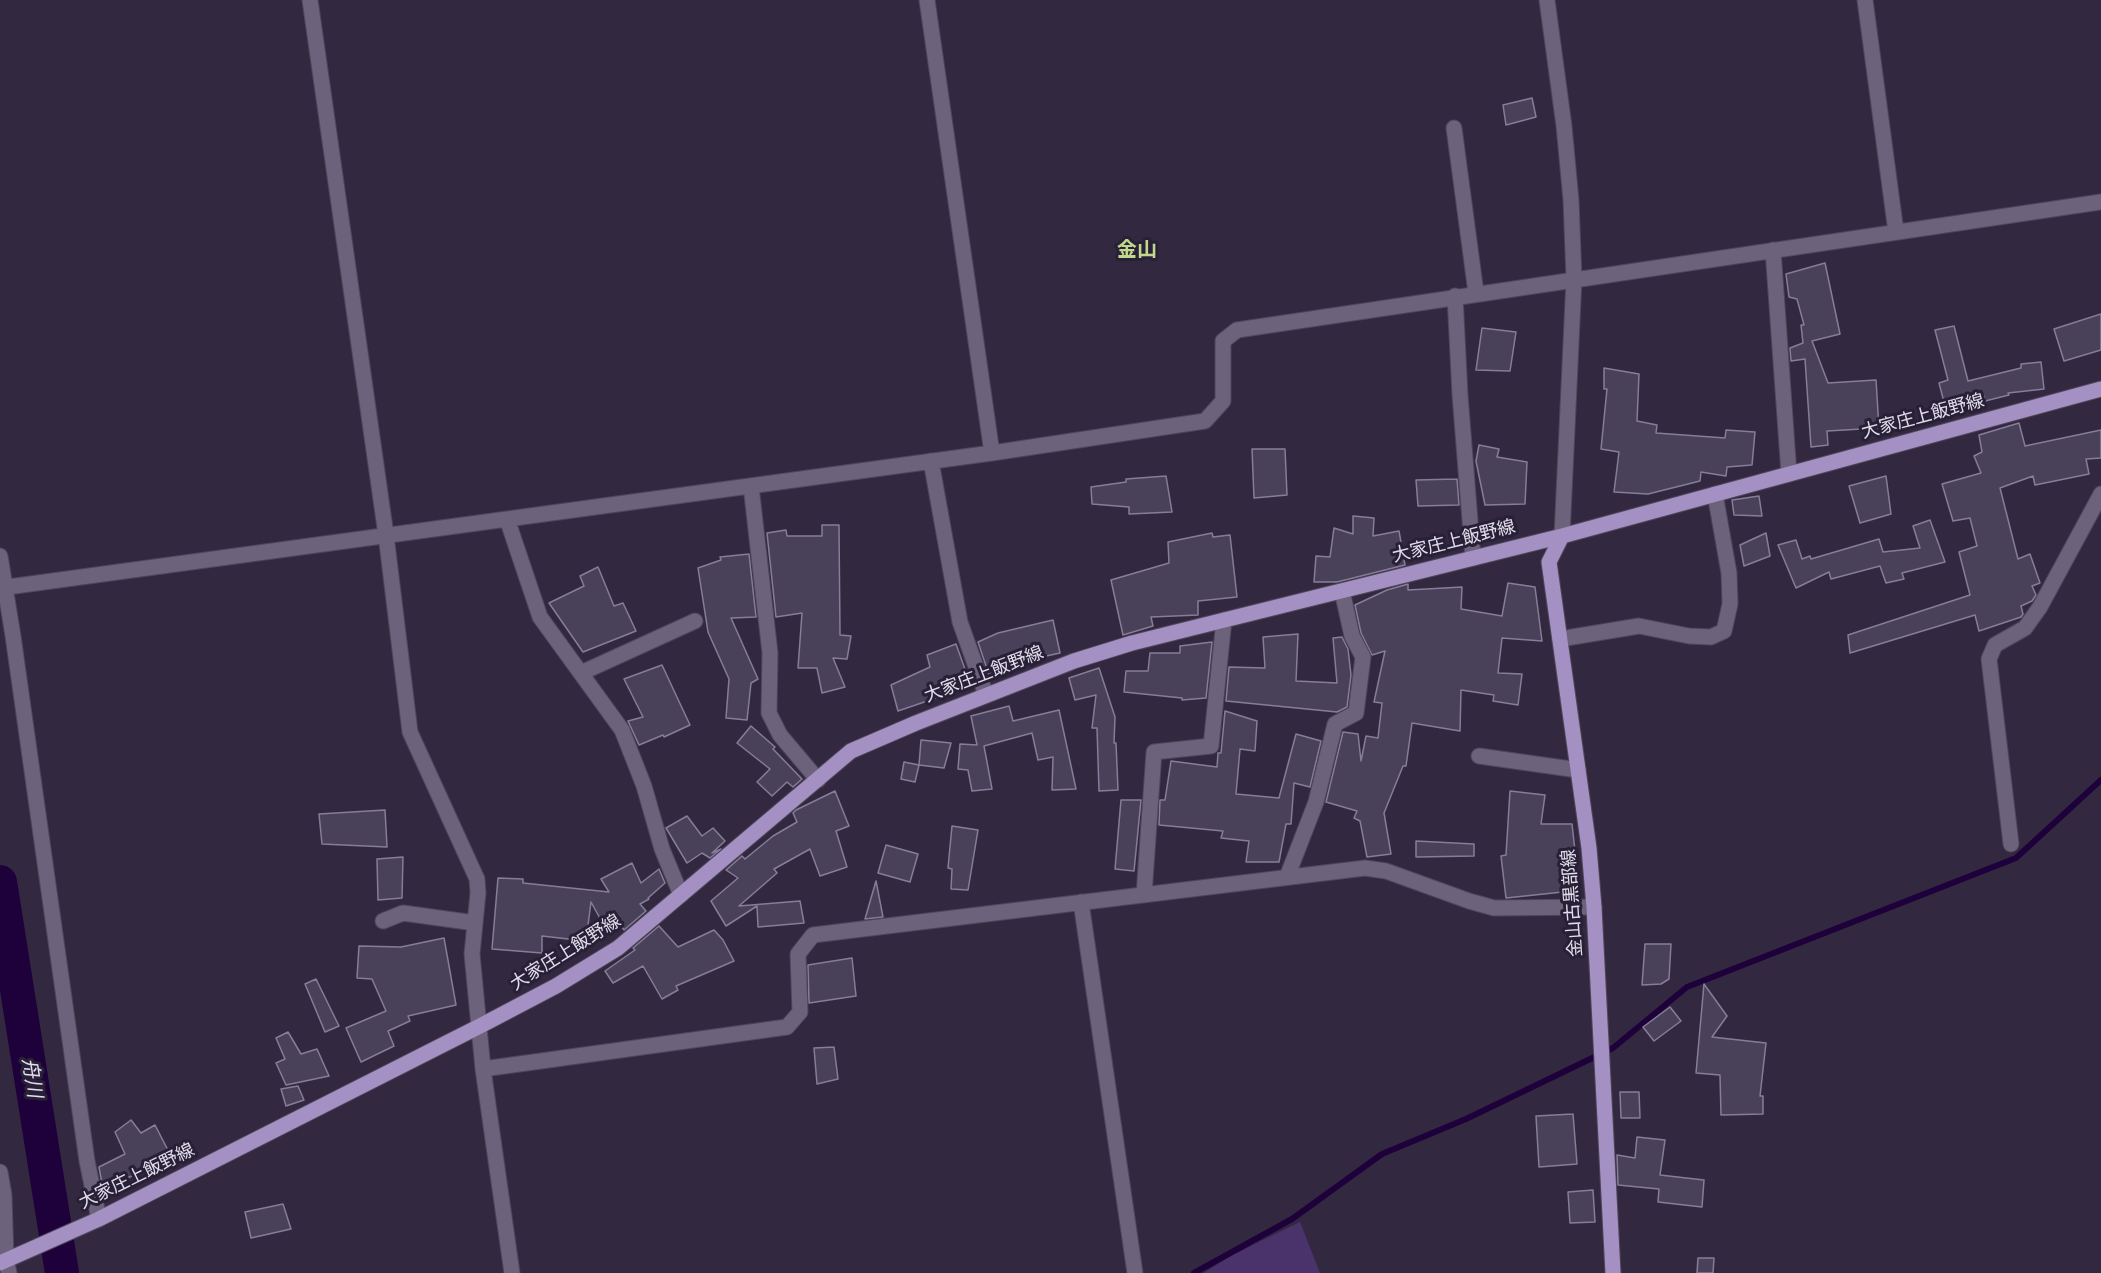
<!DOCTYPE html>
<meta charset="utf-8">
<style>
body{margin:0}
canvas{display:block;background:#322940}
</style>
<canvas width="2101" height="1273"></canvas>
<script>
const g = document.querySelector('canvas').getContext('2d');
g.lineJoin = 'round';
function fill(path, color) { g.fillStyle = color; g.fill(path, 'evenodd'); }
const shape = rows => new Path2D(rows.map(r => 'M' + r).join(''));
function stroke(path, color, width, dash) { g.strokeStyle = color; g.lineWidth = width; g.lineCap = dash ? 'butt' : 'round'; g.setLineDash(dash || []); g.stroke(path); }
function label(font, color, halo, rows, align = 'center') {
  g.font = font + ' Signika,"Noto Sans JP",sans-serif'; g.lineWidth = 6; g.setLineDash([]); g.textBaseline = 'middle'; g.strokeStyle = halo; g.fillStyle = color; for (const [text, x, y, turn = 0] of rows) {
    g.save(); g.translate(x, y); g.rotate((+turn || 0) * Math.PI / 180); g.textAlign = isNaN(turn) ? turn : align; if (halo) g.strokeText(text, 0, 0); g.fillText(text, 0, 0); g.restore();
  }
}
fill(shape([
 [1300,1222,1320,1273,1204,1273,1230,1256]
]), '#4a326a');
stroke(shape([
 [1194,1273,1292,1219,1382,1154,1466,1119,1613,1048,1687,987,2016,858,2101,780]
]), '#1e003a', 6);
stroke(shape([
 [0,882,62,1273]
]), '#1e003a', 34);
const building = shape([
 [1532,98,1536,117,1506,125,1503,105,1532,98],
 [1825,263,1840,334,1812,341,1828,383,1876,380,1879,428,1827,431,1828,445,1811,447,1805,359,1791,361,1790,348,1803,343,1801,325,1804,325,1797,299,1789,297,1786,274,1825,263],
 [2101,314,2101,350,2064,361,2054,329,2101,314],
 [1954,326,1968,381,2021,368,2021,364,2041,362,2044,389,2008,393,2009,395,1985,401,1984,396,1945,406,1939,383,1948,380,1935,330,1954,326],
 [1482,328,1516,332,1510,371,1476,370,1482,328],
 [1604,368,1639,374,1637,421,1657,425,1656,433,1725,438,1726,430,1755,432,1752,465,1727,467,1726,476,1701,472,1700,481,1648,494,1614,492,1619,452,1601,449,1607,389,1604,389,1604,368],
 [2019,423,2025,446,2101,430,2101,458,2086,459,2089,474,2035,485,2033,476,2000,488,2018,559,2030,554,2040,583,2032,586,2036,595,2032,601,2021,606,2023,614,2021,617,1979,631,1975,615,1850,653,1848,635,1970,595,1959,552,1977,546,1970,518,1953,521,1942,484,1981,473,1974,456,1982,452,1979,435,2019,423],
 [1479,445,1499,449,1497,457,1527,462,1525,504,1485,505,1476,461,1479,445],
 [1252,449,1285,449,1287,495,1254,498,1252,449],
 [1166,476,1172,512,1129,514,1129,507,1092,504,1091,487,1126,482,1126,479,1166,476],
 [1886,476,1891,514,1860,523,1849,486,1886,476],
 [1457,479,1459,505,1418,506,1416,480,1457,479],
 [1759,496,1762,516,1734,515,1732,500,1759,496],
 [1353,516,1374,518,1373,536,1399,531,1405,565,1337,582,1314,582,1316,556,1330,557,1334,528,1353,534,1353,516],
 [1930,520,1945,562,1902,573,1904,579,1886,583,1880,566,1831,579,1829,572,1796,588,1778,545,1796,540,1802,559,1810,556,1811,559,1879,539,1883,552,1920,548,1913,526,1930,520],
 [822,525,839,525,840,635,851,636,847,659,833,658,845,687,822,693,817,668,798,668,802,613,776,617,767,533,786,530,787,536,822,536,822,525],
 [1212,533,1213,537,1230,535,1237,597,1198,601,1198,615,1151,617,1153,626,1123,635,1111,580,1169,563,1168,542,1212,533],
 [1766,533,1770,556,1744,566,1740,545,1766,533],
 [749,554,756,617,731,618,758,679,751,683,747,720,726,718,729,679,708,632,698,568,721,560,720,557,749,554],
 [598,567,614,606,623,603,636,631,583,652,549,603,584,586,580,576,598,567],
 [1508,583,1535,587,1542,641,1502,638,1498,673,1522,674,1518,705,1493,701,1494,695,1461,690,1460,731,1412,723,1406,766,1403,766,1384,813,1391,854,1367,857,1360,821,1354,818,1357,811,1326,802,1343,732,1358,734,1361,761,1366,736,1378,738,1382,703,1374,702,1385,651,1372,655,1361,633,1355,605,1387,590,1408,584,1408,590,1462,587,1461,609,1502,616,1508,583],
 [1053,620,1060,653,996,667,997,671,989,675,978,642,998,633,1053,620],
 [1298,634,1296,681,1337,683,1333,638,1342,637,1348,649,1351,675,1347,707,1337,712,1226,701,1229,667,1265,668,1263,637,1298,634],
 [1212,642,1206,698,1182,700,1182,698,1124,692,1126,671,1148,671,1150,653,1180,653,1180,646,1212,642],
 [956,644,971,686,898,711,891,685,930,667,927,655,956,644],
 [662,665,690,725,664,737,663,735,639,745,628,721,643,717,624,679,662,665],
 [1099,668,1115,717,1114,743,1116,743,1118,790,1099,791,1097,728,1092,728,1096,695,1075,700,1069,678,1099,668],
 [1009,706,1013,721,1059,710,1076,789,1052,790,1053,757,1038,760,1032,733,984,746,992,789,972,791,968,770,958,769,960,744,977,745,971,716,1009,706],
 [1225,711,1257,721,1255,751,1240,749,1236,794,1279,798,1296,734,1321,741,1310,787,1294,783,1291,824,1286,824,1279,862,1246,862,1249,841,1221,838,1223,831,1159,825,1160,800,1165,800,1171,761,1217,767,1218,753,1221,753,1225,711],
 [751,726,775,747,773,749,802,779,793,787,787,782,772,796,757,782,770,769,737,743,751,726],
 [921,740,951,743,944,768,919,765,921,740],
 [904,762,919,765,915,782,901,779,904,762],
 [835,791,849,826,836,831,847,867,820,876,810,849,774,869,777,873,739,906,800,901,804,923,758,927,757,906,726,926,711,901,738,878,726,870,742,856,745,859,773,836,797,822,793,813,796,810,835,791],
 [1510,791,1545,795,1541,824,1572,824,1575,851,1567,851,1572,891,1506,898,1501,856,1506,855,1510,791],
 [1121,800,1141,800,1134,871,1115,869,1121,800],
 [385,810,387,847,322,844,319,814,385,810],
 [687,816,702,836,713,828,725,841,712,853,721,849,710,858,702,853,687,863,666,828,687,816],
 [952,826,978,830,968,890,951,889,952,869,948,868,952,826],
 [1416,841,1474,844,1474,856,1416,857,1416,841],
 [886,845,918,854,910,882,878,873,886,845],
 [403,857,402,898,378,900,377,859,403,857],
 [632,863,641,883,659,869,665,883,648,898,649,899,640,904,646,911,624,930,619,922,607,931,591,902,586,941,542,936,542,953,492,949,498,878,523,879,523,883,609,892,601,879,632,863],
 [876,881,883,917,865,919,876,881],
 [659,926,678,947,714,930,723,940,734,961,676,986,678,990,662,999,643,966,613,983,605,971,635,950,633,948,659,926],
 [444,938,456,1005,408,1016,410,1021,388,1031,394,1046,361,1062,346,1028,386,1011,372,979,357,978,359,946,401,947,444,938],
 [1645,944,1671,944,1669,979,1661,984,1642,985,1645,944],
 [852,958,856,996,809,1003,808,965,852,958],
 [316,979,339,1026,325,1032,305,984,316,979],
 [1704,984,1727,1016,1712,1037,1766,1043,1760,1096,1763,1096,1763,1114,1721,1115,1720,1075,1696,1073,1704,984],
 [1670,1007,1681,1021,1654,1041,1643,1027,1670,1007],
 [288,1032,301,1054,317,1049,329,1076,286,1085,276,1063,285,1059,276,1038,288,1032],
 [834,1047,838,1079,817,1084,814,1048,834,1047],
 [298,1086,304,1100,286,1106,281,1089,298,1086],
 [1620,1092,1639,1092,1640,1118,1621,1118,1620,1092],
 [1573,1114,1577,1164,1539,1167,1536,1116,1573,1114],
 [131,1120,141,1133,155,1125,172,1158,103,1189,99,1167,125,1154,115,1132,131,1120],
 [1637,1137,1665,1140,1660,1175,1704,1180,1702,1207,1658,1202,1659,1189,1618,1185,1617,1155,1635,1158,1637,1137],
 [1593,1190,1595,1222,1570,1223,1568,1192,1593,1190],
 [283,1204,291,1229,251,1238,245,1212,283,1204],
 [1698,1258,1714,1258,1713,1273,1697,1273,1698,1258]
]);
fill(building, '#494059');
stroke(building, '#877d98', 1.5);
const minor = shape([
 [310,0,386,535,410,732,477,879,478,893,472,954,483,1069,512,1273],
 [927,0,992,453],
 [1547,0,1564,126,1571,200,1574,279,1562,536],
 [1865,0,1896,232],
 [1454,128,1476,293],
 [1773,250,1789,474],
 [1455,296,1460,395,1473,558],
 [931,461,960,622,986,695],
 [751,486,770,653,769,713,780,735,818,780],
 [507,519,540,617,622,730,644,786,662,849,681,895],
 [0,556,13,636,87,1161,99,1219],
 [0,588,992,453,1205,421,1223,401,1223,341,1237,330,2101,202],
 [1560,639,1639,626,1689,636,1711,637,1724,631,1730,604,1729,573,1715,494],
 [581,673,695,621],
 [1479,756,1578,770],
 [2011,844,1989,659,1995,645,2025,628,2040,607,2101,494],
 [1287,877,1316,802,1335,724,1356,713,1363,657,1352,636,1342,591],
 [1144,895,1154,752,1211,746,1224,620],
 [1081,902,1135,1273],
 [383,921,403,913,475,923],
 [483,1069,787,1027,800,1012,798,954,813,935,1365,868,1386,871,1469,901,1494,908,1594,907],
 [0,1172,4,1195,6,1259,9,1273]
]);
const major = shape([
 [1562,536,1549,562,1589,848,1594,907,1613,1273],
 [0,1263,99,1219,480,1026,556,986,618,948,851,751,916,723,1074,661,1132,643,1562,536,2101,389]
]);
stroke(minor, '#4e475a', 17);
stroke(major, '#4e475a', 17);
stroke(minor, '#6c627c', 15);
stroke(major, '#a490c3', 15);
label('18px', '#e2ddec', '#282036', [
 ["大家庄上飯野線",1923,417,-15],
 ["大家庄上飯野線",1454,542,-14],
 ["大家庄上飯野線",984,675,-21],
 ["金山古黒部線",1573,903,-94],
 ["大家庄上飯野線",566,953,-32],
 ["大家庄上飯野線",137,1177,-26]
]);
label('bold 20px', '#c1d78c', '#282036', [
 ["金山",1137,251]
]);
label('italic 20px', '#e5def2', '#282036', [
 ["舟川",31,1078,81]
]);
</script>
